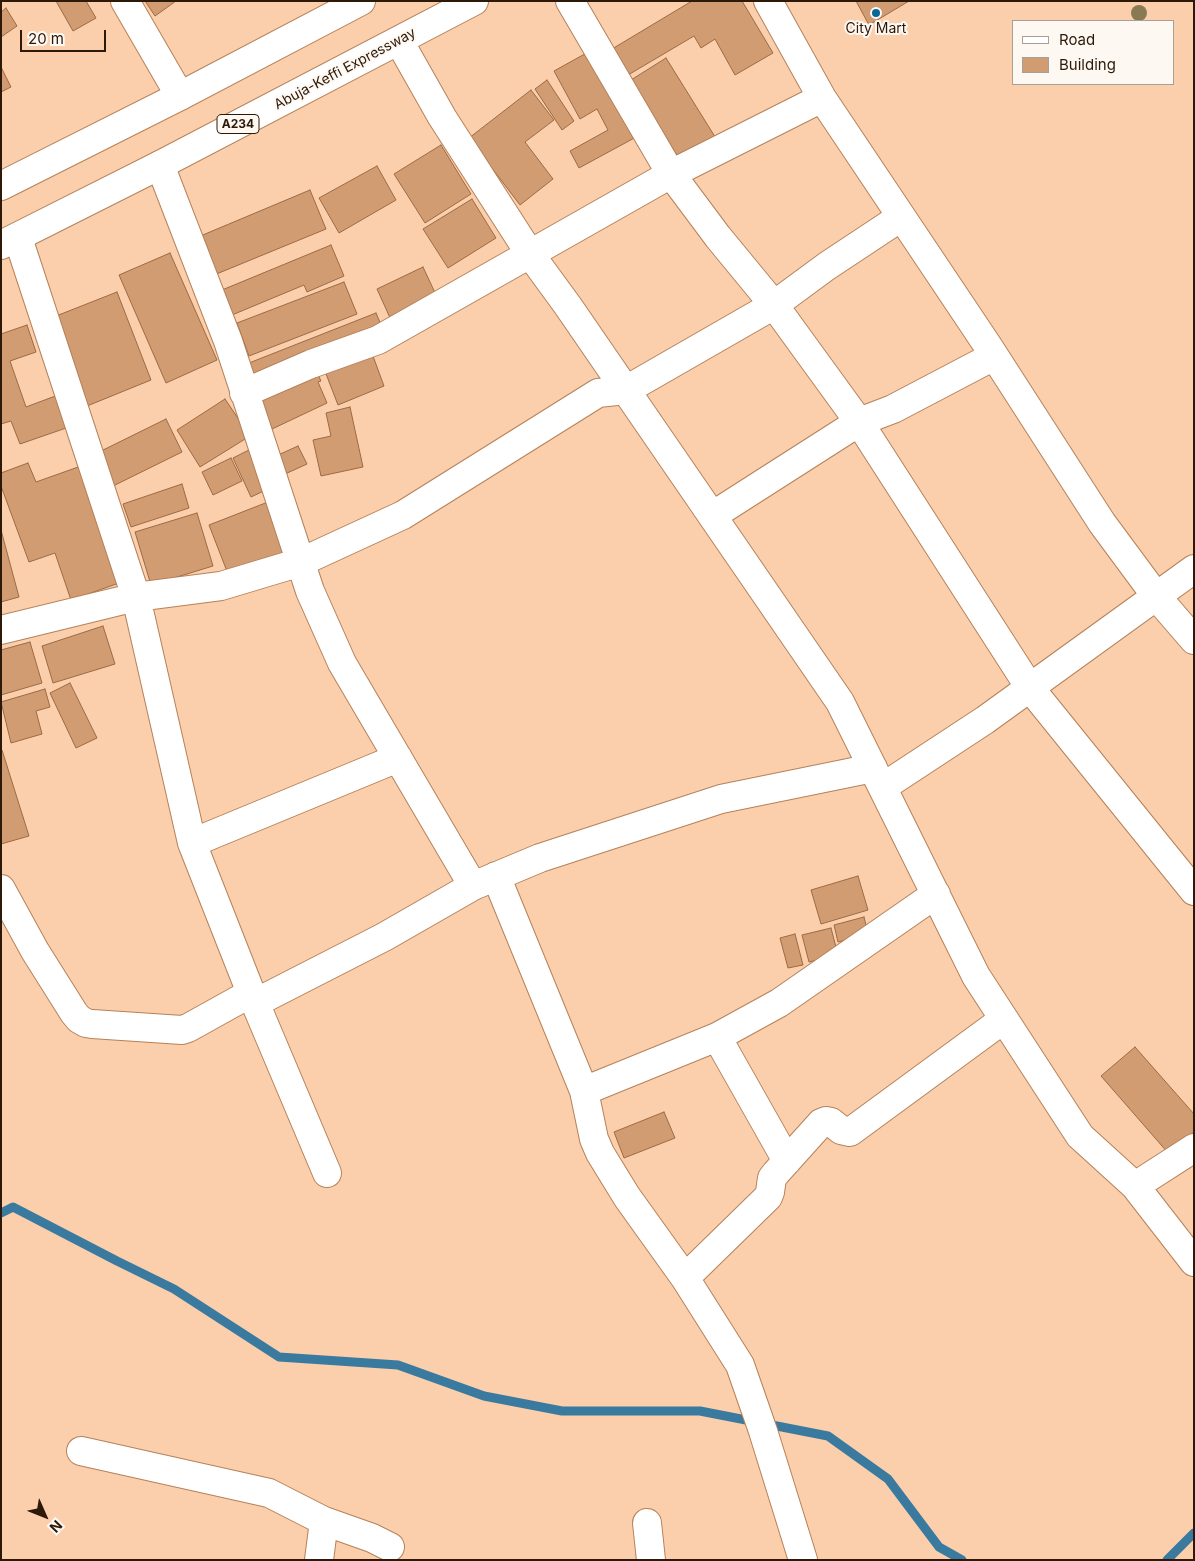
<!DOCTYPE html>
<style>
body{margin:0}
#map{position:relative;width:1195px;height:1561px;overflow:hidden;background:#fbceac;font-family:Inter,sans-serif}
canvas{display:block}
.frame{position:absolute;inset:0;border:2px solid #2d1908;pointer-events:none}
.legend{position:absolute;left:1012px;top:20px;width:162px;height:65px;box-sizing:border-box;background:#fef8f3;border:1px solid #aa9f95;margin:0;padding:6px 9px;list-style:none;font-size:15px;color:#2d1908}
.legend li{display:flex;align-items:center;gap:10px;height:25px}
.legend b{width:25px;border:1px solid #aa9f95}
.north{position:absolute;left:20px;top:1491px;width:50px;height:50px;-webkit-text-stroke:4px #fef8f3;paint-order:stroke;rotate:134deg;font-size:14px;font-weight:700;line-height:20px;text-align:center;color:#2d1908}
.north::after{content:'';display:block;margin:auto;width:18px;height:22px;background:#2d1908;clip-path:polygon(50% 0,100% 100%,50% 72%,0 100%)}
.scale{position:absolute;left:20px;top:30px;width:86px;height:22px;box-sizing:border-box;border:2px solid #2d1908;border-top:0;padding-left:6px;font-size:15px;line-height:18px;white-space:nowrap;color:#2d1908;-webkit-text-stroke:4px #fef8f3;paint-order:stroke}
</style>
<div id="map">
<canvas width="1195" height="1561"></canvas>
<div class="frame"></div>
<ul class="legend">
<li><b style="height:6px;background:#fff"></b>Road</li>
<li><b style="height:14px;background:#d29c73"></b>Building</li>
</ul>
<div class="north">N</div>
<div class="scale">20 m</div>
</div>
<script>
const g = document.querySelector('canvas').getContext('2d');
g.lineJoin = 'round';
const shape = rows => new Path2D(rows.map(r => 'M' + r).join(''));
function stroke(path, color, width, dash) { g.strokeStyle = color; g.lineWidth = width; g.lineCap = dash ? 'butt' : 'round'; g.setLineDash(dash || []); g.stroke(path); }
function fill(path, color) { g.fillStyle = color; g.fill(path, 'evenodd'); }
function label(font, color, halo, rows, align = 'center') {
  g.font = font + ' Inter,sans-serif'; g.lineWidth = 4; g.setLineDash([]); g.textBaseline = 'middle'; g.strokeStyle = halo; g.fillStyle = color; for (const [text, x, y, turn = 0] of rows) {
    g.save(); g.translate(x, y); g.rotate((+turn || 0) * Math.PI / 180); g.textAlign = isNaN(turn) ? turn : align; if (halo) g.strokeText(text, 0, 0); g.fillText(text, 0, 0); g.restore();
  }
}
stroke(shape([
 [1,1213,13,1207,117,1261,174,1289,279,1357,398,1365,484,1396,562,1411,700,1411,828,1436,888,1479,939,1547,962,1560],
 [1167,1560,1194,1533]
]), '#3a7a9e', 9);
const building = shape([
 [56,1,86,1,96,18,73,31,56,1],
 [145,1,176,1,155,16,145,1],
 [692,1,742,1,773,53,735,75,715,39,701,48,694,36,628,75,612,49,692,1],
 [856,1,909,1,869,25,856,1],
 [6,8,17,26,1,37,1,12,6,8],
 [592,50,638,136,579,168,570,151,608,130,597,109,580,119,554,71,592,50],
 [666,58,717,140,681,162,631,80,666,58],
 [1,67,11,87,1,92,1,67],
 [547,80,574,121,562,130,535,89,547,80],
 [531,90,554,120,525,142,553,179,520,205,469,138,531,90],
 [441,145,471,194,425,223,394,174,441,145],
 [377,166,396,200,339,233,319,198,377,166],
 [310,190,326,229,214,275,198,237,310,190],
 [472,199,496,238,448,268,423,229,472,199],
 [331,245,344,276,307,292,304,285,232,315,222,290,331,245],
 [170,253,217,360,166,383,119,275,170,253],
 [423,267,437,297,391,320,377,289,423,267],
 [344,282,357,314,249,356,237,323,344,282],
 [117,292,151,380,87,406,51,318,117,292],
 [376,313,384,332,256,383,249,363,376,313],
 [27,325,36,352,10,361,26,407,58,395,69,427,20,444,11,421,1,424,1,334,27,325],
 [370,348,384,386,338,405,323,366,370,348],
 [314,366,321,381,318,382,327,403,272,429,255,393,314,366],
 [225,399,250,436,200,467,177,430,225,399],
 [350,407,363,467,321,476,313,440,331,436,326,413,350,407],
 [166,419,182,452,109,488,93,455,166,419],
 [298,446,307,464,285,474,276,456,298,446],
 [249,450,268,489,251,497,233,458,249,450],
 [231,458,242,481,213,495,202,472,231,458],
 [28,463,36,482,81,466,122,582,71,600,55,553,29,562,1,486,1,473,28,463],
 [182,484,189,508,131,527,123,504,182,484],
 [268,502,289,557,230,579,209,525,268,502],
 [197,513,213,566,151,585,135,532,197,513],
 [1,530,19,597,1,602,1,530],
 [103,626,115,664,53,683,42,646,103,626],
 [30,642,42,683,1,695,1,650,30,642],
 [70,683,97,738,76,748,50,693,70,683],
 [45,689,50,707,36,711,42,734,11,743,1,702,45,689],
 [1,750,2,750,29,836,1,844,1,750],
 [858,876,868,910,821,924,811,890,858,876],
 [864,917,868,934,838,942,834,925,864,917],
 [831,928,838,955,809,962,802,935,831,928],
 [795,934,803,965,788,968,780,938,795,934],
 [1135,1047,1194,1114,1194,1132,1169,1154,1101,1076,1135,1047],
 [664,1112,675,1138,624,1158,614,1132,664,1112]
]);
fill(building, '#d29c73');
stroke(building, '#9c6a42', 1);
const street = shape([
 [125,1,180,96],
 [570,1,671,174,718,237,774,305,859,422,1030,688,1194,891],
 [768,1,822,98,988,346,1102,523,1156,596,1194,640],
 [399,41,442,117,530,254,568,306,840,702,976,976,1080,1136,1135,1186,1194,1262],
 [160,165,228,341,310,591,342,663,473,886],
 [18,238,136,597,192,843,251,993,327,1173],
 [244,393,311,364,378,340,671,174,822,98],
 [712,516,859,422,893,409,994,356],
 [1,630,136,597,221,586,301,562,403,515,598,393,626,390,774,305,827,266,901,217],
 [883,787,985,720,1194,569],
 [192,843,398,758],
 [496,876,584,1091,594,1139,600,1153,627,1197,685,1278,740,1365,763,1431,803,1560],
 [1,889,35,951,74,1013,79,1019,86,1023,92,1024,182,1030,188,1028,251,993],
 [255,1003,384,937,473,886,540,858,721,799,873,768],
 [717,1037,787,1161],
 [584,1091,717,1037,779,1003,936,894],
 [1135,1186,1194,1148],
 [685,1278,768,1197,770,1192,772,1178,776,1173,821,1123,826,1121,831,1122,841,1130,850,1132,1004,1019],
 [81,1451,269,1493,324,1521,372,1538,390,1547],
 [647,1523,651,1560],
 [319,1560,324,1521]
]);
const highway = shape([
 [1,186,180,96,361,1],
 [1,245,160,165,474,1]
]);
stroke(street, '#b58259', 30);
stroke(highway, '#b58259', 30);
stroke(street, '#fff', 28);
stroke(highway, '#fff', 28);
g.fillStyle = '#8a7a54';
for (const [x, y] of [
 [1139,13]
]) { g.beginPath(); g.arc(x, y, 8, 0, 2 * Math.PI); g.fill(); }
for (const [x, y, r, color] of [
 [876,13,5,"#086897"]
]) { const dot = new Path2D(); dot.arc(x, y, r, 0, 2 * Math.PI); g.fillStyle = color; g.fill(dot); stroke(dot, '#fef8f3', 2); }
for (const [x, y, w] of [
 [238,124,42]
]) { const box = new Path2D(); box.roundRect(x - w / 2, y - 9.5, w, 19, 4); g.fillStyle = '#fef8f3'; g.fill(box); stroke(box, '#2d1908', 1); }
label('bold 12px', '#2d1908', null, [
 ["A234",238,124]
]);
label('14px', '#2d1908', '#fef8f3', [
 ["City Mart",876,29]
]);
label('14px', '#2d1908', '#fef8f3', [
 ["Abuja-Keffi Expressway",345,69,-28]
]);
</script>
